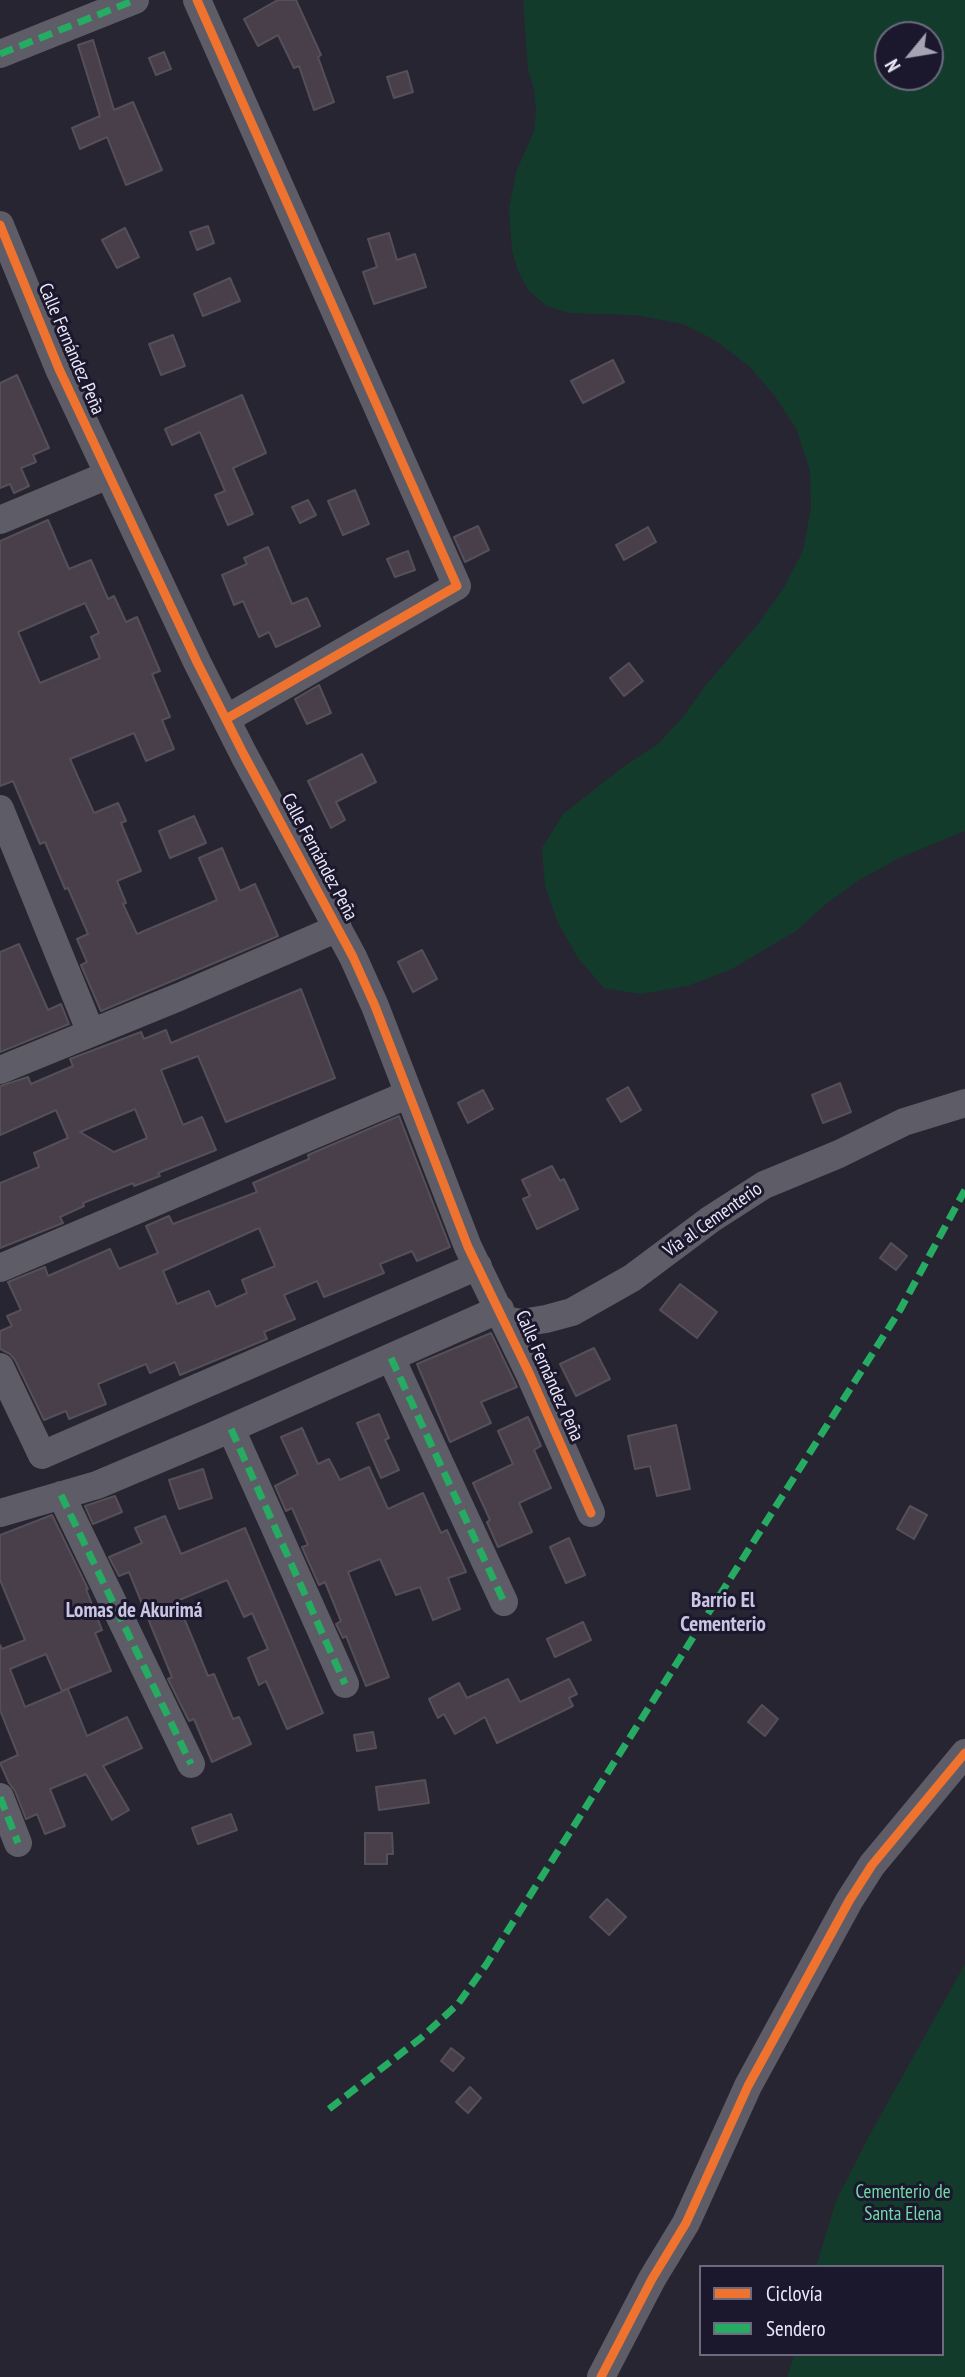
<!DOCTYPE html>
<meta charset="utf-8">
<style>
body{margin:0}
#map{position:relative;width:965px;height:2377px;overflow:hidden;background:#282532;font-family:"PT Sans Narrow",sans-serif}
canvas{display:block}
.legend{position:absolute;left:699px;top:2265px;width:245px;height:91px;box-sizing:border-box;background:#1b172d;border:2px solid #6e6a7e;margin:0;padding:9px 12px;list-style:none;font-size:21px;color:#eae7f7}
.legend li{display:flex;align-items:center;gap:14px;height:35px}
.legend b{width:35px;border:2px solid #6e6a7e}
.north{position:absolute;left:874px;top:21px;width:70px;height:70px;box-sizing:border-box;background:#1b172d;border:2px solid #6e6a7e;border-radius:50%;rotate:240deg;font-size:19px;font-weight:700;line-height:28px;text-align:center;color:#eae7f7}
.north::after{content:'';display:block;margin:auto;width:24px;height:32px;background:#a6a3b2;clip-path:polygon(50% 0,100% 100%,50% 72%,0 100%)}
</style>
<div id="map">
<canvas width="965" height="2377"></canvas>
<ul class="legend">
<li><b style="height:9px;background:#ef722f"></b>Ciclovía</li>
<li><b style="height:9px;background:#26ab63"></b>Sendero</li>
</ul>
<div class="north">N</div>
</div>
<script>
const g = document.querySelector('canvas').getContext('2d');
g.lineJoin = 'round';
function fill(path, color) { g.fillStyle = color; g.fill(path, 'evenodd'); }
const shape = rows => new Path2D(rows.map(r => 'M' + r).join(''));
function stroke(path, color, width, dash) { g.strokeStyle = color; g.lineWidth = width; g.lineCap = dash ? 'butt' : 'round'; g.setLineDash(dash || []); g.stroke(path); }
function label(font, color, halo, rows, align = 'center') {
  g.font = font + ' "PT Sans Narrow",sans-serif'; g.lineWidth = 6; g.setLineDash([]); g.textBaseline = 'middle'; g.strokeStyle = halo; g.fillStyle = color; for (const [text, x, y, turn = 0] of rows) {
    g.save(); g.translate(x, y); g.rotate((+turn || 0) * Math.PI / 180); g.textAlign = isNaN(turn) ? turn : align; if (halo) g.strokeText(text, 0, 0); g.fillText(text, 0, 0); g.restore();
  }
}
fill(shape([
 [523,0,965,0,965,831,899,858,859,880,826,904,796,931,730,970,687,986,641,994,604,988,578,958,558,923,545,886,542,848,563,814,623,767,657,745,683,717,705,686,759,623,784,587,803,551,811,508,810,471,797,430,775,396,749,366,716,341,683,324,635,315,569,313,547,306,529,291,518,271,512,250,509,208,517,170,534,131,536,110,534,89,528,70],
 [888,35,930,35,930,77,888,77],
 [965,1964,965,2377,787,2377,795,2354,942,2354,942,2267,816,2267,836,2201,868,2138]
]), '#123b2b');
const building = shape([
 [278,0,296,0,321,55,318,57,334,102,314,110,299,66,294,68,278,35,258,46,244,19,278,0],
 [93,40,114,110,133,102,162,170,126,185,107,137,80,149,72,128,100,116,78,45,93,40],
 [164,52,171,69,156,75,149,58,164,52],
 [407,71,413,92,394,98,387,77,407,71],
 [208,226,214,243,197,250,190,232,208,226],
 [125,228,139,257,117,268,102,240,125,228],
 [389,233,397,260,415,254,426,287,374,304,363,272,377,267,368,239,389,233],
 [230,278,240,301,203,316,194,294,230,278],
 [173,335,185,366,161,375,149,344,173,335],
 [613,360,624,382,583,403,571,381,613,360],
 [17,375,49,448,33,455,36,462,21,468,29,486,14,493,10,484,0,488,0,383,17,375],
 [242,395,266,453,233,468,253,514,228,525,215,495,225,491,200,432,172,445,165,429,242,395],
 [355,490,369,524,343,535,328,501,355,490],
 [308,500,316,515,300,523,292,507,308,500],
 [48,520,69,569,91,560,108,599,114,596,126,622,137,617,160,671,152,674,170,717,162,720,174,749,146,761,134,733,70,759,94,813,118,803,126,821,121,823,141,871,117,881,126,903,123,904,137,934,217,900,199,858,222,848,240,891,255,884,278,936,101,1011,81,965,87,962,77,939,88,934,68,888,65,889,45,842,40,844,13,781,0,786,0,541,48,520],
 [85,603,99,633,91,637,100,658,40,683,18,632,85,603],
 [478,526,489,550,465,562,454,537,478,526],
 [648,527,656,542,624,560,616,545,648,527],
 [268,547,292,604,307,598,320,626,276,647,269,632,259,637,243,601,234,605,222,575,247,564,244,558,268,547],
 [408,551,415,570,395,577,387,559,408,551],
 [629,663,643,681,624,696,610,678,629,663],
 [319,685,331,713,307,724,295,699,319,685],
 [362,754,376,782,336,802,345,820,331,828,308,781,362,754],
 [194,816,206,843,170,858,159,831,194,816],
 [19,944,48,1010,61,1004,69,1024,0,1052,0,952,19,944],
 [422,950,437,979,413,992,398,962,422,950],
 [301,989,335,1078,226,1122,198,1056,161,1070,183,1125,202,1117,216,1150,158,1173,160,1176,134,1186,133,1183,83,1203,84,1206,60,1217,63,1223,0,1248,0,1183,39,1167,34,1153,68,1138,56,1110,0,1135,0,1086,28,1077,31,1084,73,1066,70,1059,141,1032,144,1039,166,1030,171,1043,301,989],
 [135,1109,147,1138,114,1152,80,1132,135,1109],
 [840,1083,851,1112,823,1123,812,1095,840,1083],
 [628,1087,641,1110,621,1122,607,1099,628,1087],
 [483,1090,493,1109,468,1123,458,1103,483,1090],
 [399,1116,450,1247,417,1261,412,1251,380,1264,384,1273,324,1297,317,1281,284,1295,295,1319,264,1332,267,1339,180,1375,175,1362,150,1373,146,1364,98,1384,106,1404,69,1419,66,1411,44,1420,15,1360,10,1354,0,1349,0,1331,12,1326,7,1316,21,1310,8,1282,45,1267,48,1276,110,1249,119,1269,158,1253,146,1226,169,1216,173,1224,257,1192,253,1183,309,1159,308,1155,399,1116],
 [259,1228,275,1266,242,1280,247,1293,216,1307,209,1291,177,1304,163,1271,259,1228],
 [552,1166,560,1181,564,1179,578,1209,537,1229,523,1199,530,1196,522,1180,552,1166],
 [891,1243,907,1256,896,1270,880,1258,891,1243],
 [680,1284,717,1312,697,1338,660,1310,680,1284],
 [491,1333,517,1387,481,1402,491,1423,450,1442,417,1364,491,1333],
 [594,1348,610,1379,576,1396,560,1364,594,1348],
 [379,1414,389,1438,385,1440,399,1470,381,1478,357,1423,379,1414],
 [528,1417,541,1446,534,1450,551,1488,519,1503,532,1532,498,1547,487,1522,490,1520,473,1483,513,1464,498,1431,528,1417],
 [676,1425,690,1489,657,1496,650,1466,635,1469,628,1436,676,1425],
 [302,1428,318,1464,329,1459,340,1480,369,1467,388,1509,423,1493,441,1533,447,1530,466,1572,448,1578,460,1609,433,1620,420,1587,396,1595,380,1559,348,1572,389,1677,366,1686,346,1636,343,1638,336,1624,341,1621,325,1582,319,1585,302,1547,308,1545,292,1508,286,1511,275,1486,298,1474,281,1437,302,1428],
 [203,1469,212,1498,179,1509,169,1480,203,1469],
 [115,1496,122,1512,93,1524,85,1506,115,1496],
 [910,1506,927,1515,914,1539,897,1529,910,1506],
 [52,1515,88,1589,86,1589,102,1630,95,1633,111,1671,62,1691,46,1654,10,1669,25,1707,68,1689,87,1736,127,1717,142,1748,103,1766,129,1810,112,1820,86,1774,50,1789,65,1826,45,1834,37,1814,26,1819,15,1791,9,1783,0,1763,18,1755,0,1710,0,1645,2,1649,25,1640,0,1580,0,1535,52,1515],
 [165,1516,181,1554,245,1528,323,1713,287,1729,266,1681,259,1685,248,1658,268,1649,252,1613,244,1617,227,1580,177,1601,208,1676,214,1674,233,1719,239,1717,251,1744,212,1762,194,1719,189,1721,168,1679,172,1677,129,1572,119,1576,109,1557,142,1543,135,1528,165,1516],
 [569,1538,585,1575,566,1583,550,1547,569,1538],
 [583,1622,591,1640,555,1657,547,1639,583,1622],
 [508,1679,520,1702,569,1679,577,1694,569,1698,573,1706,497,1743,485,1717,455,1734,444,1714,438,1718,429,1699,459,1683,467,1698,508,1679],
 [762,1705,778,1719,765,1736,748,1722,762,1705],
 [373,1732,376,1748,357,1751,354,1735,373,1732],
 [425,1780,429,1803,379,1810,376,1787,425,1780],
 [231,1814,237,1830,198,1844,192,1828,231,1814],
 [365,1833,392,1833,393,1854,387,1854,387,1864,365,1864,365,1833],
 [607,1899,626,1917,609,1935,590,1917,607,1899],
 [451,2048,464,2058,453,2071,441,2061,451,2048],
 [470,2087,481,2098,468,2113,456,2102,470,2087]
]);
fill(building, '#493f4b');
stroke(building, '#554f57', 2);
stroke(shape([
 [197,0,457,586,226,719],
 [0,54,135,0],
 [0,225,59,369,197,662,244,755,353,957,375,1006,468,1247,530,1375,591,1513],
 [0,520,108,475],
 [0,809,91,1033],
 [0,1070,179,997,338,928],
 [0,1268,409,1094],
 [505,1320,521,1323,546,1319,572,1312,632,1278,711,1219,764,1185,839,1154,904,1122,965,1103],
 [391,1358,504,1602],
 [0,1367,42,1455,478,1266],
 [231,1429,345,1684],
 [61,1495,191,1764],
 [0,1513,97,1485,211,1437,500,1309],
 [0,1797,18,1843],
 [601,2377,652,2279,686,2223,748,2086,849,1901,872,1865,965,1753]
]), '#5e5c66', 28);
stroke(shape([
 [0,54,135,0],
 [391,1358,504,1602],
 [231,1429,345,1684],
 [61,1495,191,1764],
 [0,1797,18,1843],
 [329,2109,421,2038,458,2004,486,1965,900,1310,965,1190]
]), '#26ab63', 7, [14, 7]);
stroke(shape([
 [197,0,457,586,226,719],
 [0,225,59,369,197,662,244,755,353,957,375,1006,468,1247,530,1375,591,1513],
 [601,2377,652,2279,686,2223,748,2086,849,1901,872,1865,965,1753]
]), '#ef722f', 9);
label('19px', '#eae7f7', '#1b172d', [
 ["Calle Fernández Peña",71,349,67],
 ["Calle Fernández Peña",319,857,62],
 ["Vía al Cementerio",713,1220,-35],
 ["Calle Fernández Peña",549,1376,66]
]);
label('19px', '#72d9a8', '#1b172d', [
 ["Cementerio de",903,2193],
 ["Santa Elena",903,2215]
]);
label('bold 21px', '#cac5e3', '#1b172d', [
 ["Barrio El",723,1601],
 ["Cementerio",723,1625],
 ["Lomas de Akurimá",134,1611]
]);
</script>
